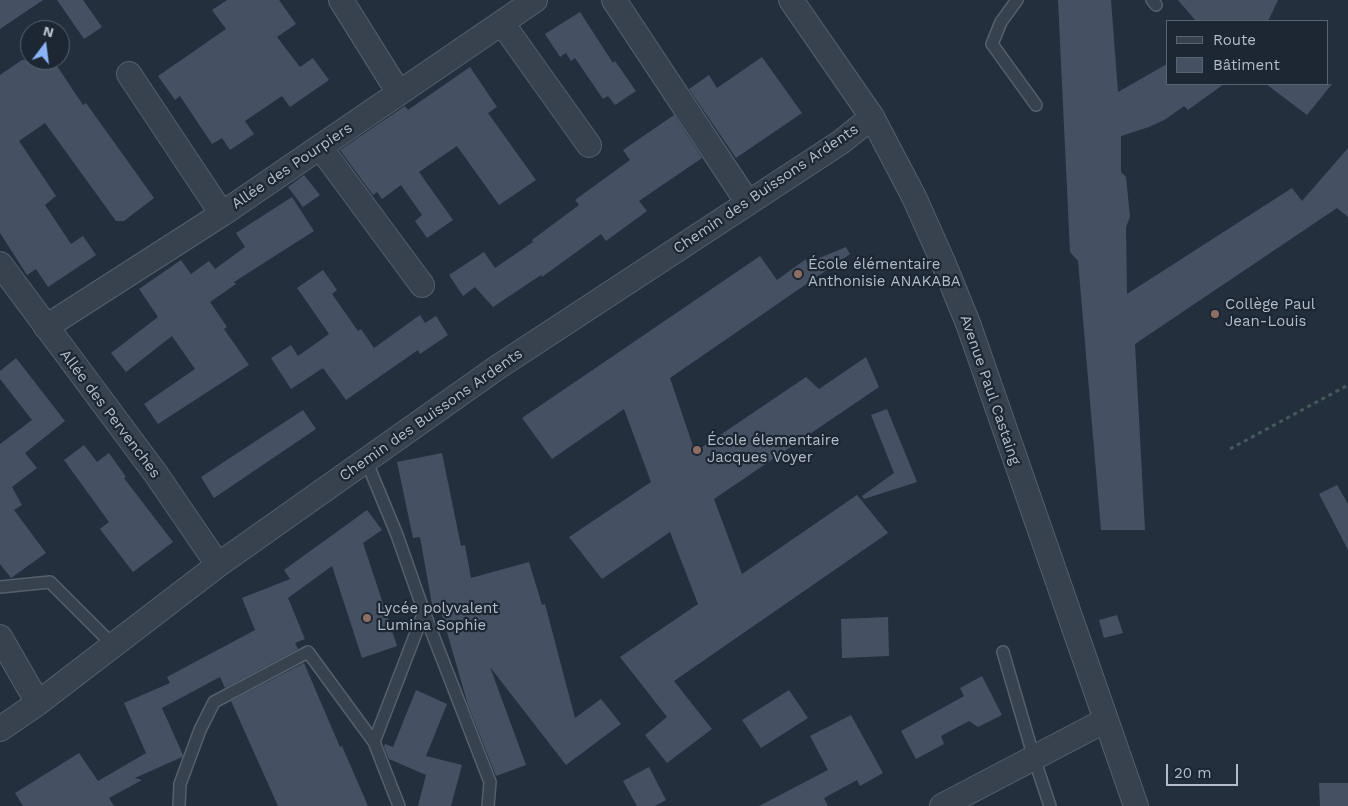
<!DOCTYPE html>
<meta charset="utf-8">
<style>
body{margin:0}
#map{position:relative;width:1348px;height:806px;overflow:hidden;background:#242f3e;font-family:"Work Sans",sans-serif}
canvas{display:block}
.legend{position:absolute;left:1166px;top:20px;width:162px;height:65px;box-sizing:border-box;background:#1d2633;border:1px solid #59626f;margin:0;padding:6px 9px;list-style:none;font-size:15px;color:#b4bcc9}
.legend li{display:flex;align-items:center;gap:10px;height:25px}
.legend b{width:25px;border:1px solid #59626f}
.north{position:absolute;left:20px;top:20px;width:50px;height:50px;box-sizing:border-box;background:#1d2633;border:1px solid #59626f;border-radius:50%;rotate:15deg;font-size:14px;font-weight:700;line-height:20px;text-align:center;color:#b4bcc9}
.north::after{content:'';display:block;margin:auto;width:18px;height:22px;background:#8ab4f8;clip-path:polygon(50% 0,100% 100%,50% 72%,0 100%)}
.scale{position:absolute;left:1166px;top:764px;width:72px;height:22px;box-sizing:border-box;border:2px solid #b4bcc9;border-top:0;padding-left:6px;font-size:15px;line-height:18px;white-space:nowrap;color:#b4bcc9;-webkit-text-stroke:4px #1d2633;paint-order:stroke}
</style>
<div id="map">
<canvas width="1348" height="806"></canvas>
<ul class="legend">
<li><b style="height:6px;background:#38414e"></b>Route</li>
<li><b style="height:14px;background:#455162"></b>Bâtiment</li>
</ul>
<div class="north">N</div>
<div class="scale">20 m</div>
</div>
<script>
const g = document.querySelector('canvas').getContext('2d');
g.lineJoin = 'round';
function fill(path, color) { g.fillStyle = color; g.fill(path, 'evenodd'); }
const shape = rows => new Path2D(rows.map(r => 'M' + r).join(''));
function stroke(path, color, width, dash) { g.strokeStyle = color; g.lineWidth = width; g.lineCap = dash ? 'butt' : 'round'; g.setLineDash(dash || []); g.stroke(path); }
function label(font, color, halo, rows, align = 'center') {
  g.font = font + ' "Work Sans",sans-serif'; g.lineWidth = 4.5; g.setLineDash([]); g.textBaseline = 'middle'; g.strokeStyle = halo; g.fillStyle = color; for (const [text, x, y, turn = 0] of rows) {
    g.save(); g.translate(x, y); g.rotate((+turn || 0) * Math.PI / 180); g.textAlign = isNaN(turn) ? turn : align; if (halo) g.strokeText(text, 0, 0); g.fillText(text, 0, 0); g.restore();
  }
}
fill(shape([
 [0,0,43,0,0,29],
 [57,0,83,0,102,27,84,39],
 [227,0,279,0,296,24,277,37,300,67,313,58,329,80,290,107,282,96,245,121,254,134,230,150,222,138,212,144,180,96,175,100,158,76,226,29,212,10],
 [1058,0,1111,0,1118,92,1167,64,1167,84,1224,84,1188,110,1184,106,1166,119,1149,127,1121,136,1121,172,1126,177,1130,217,1126,227,1127,294,1292,188,1302,201,1348,148,1348,217,1337,208,1135,344,1145,530,1101,530,1078,261,1070,252],
 [1178,0,1278,0,1268,21,1196,21],
 [580,12,613,63,615,61,636,91,615,105,608,96,603,99,575,58,571,61,566,53,560,57,545,34],
 [762,57,802,113,736,158,689,89,709,75,717,88],
 [22,60,53,60,83,105,86,103,154,198,124,221,116,221,45,123,19,141,56,196,45,205,71,244,83,236,96,255,48,287,36,269,27,275,0,233,0,75],
 [470,67,497,107,488,113,536,180,499,205,457,146,419,172,453,220,427,238,415,221,422,215,401,185,382,199,377,192,373,195,340,150,405,106,408,110],
 [1266,84,1332,84,1307,115],
 [674,115,702,158,639,201,647,211,606,241,601,234,542,277,541,275,493,307,475,287,463,296,449,275,484,252,495,268,533,242,532,240,579,205,575,200,630,160,623,150],
 [304,175,320,195,303,207,288,187],
 [292,197,314,231,234,282,236,284,210,302,227,327,224,329,249,365,158,424,144,404,195,369,172,336,126,372,111,353,158,317,139,289,181,260,191,274,209,261,215,269,245,247,236,233],
 [846,247,850,254,670,378,695,452,806,377,819,389,866,357,879,387,714,499,742,574,857,495,888,533,674,681,712,729,667,763,645,735,667,717,620,657,698,604,670,532,602,579,569,537,651,482,624,409,552,459,522,418,760,256,777,280,806,259,807,263],
 [323,270,337,290,332,294,358,331,361,329,374,348,420,315,425,323,436,316,448,335,420,354,418,350,346,400,323,368,291,389,271,358,291,345,298,356,329,334,297,288],
 [16,358,65,421,25,453,37,468,12,487,22,505,14,510,46,553,11,578,0,564,0,444,32,420,0,379,0,371],
 [887,409,917,482,864,499,862,496,894,473,871,415],
 [303,410,316,429,214,498,201,477],
 [84,445,97,462,109,453,126,477,124,478,173,542,133,572,100,529,109,522,64,460],
 [442,453,461,546,465,545,471,578,529,562,542,605,545,604,575,718,601,699,621,724,566,765,490,667,526,765,496,776,468,705,440,608,433,610,420,537,413,538,397,462],
 [1337,485,1348,504,1348,550,1319,494],
 [367,510,382,530,363,543,397,646,362,658,332,566,288,598,305,639,295,643,298,649,225,688,220,677,162,708,183,755,182,757,135,778,142,780,109,798,114,806,23,806,15,793,79,753,98,781,146,753,124,703,170,683,167,677,255,630,242,598,290,579,284,570],
 [1117,615,1123,633,1104,638,1099,620],
 [888,617,889,656,842,658,841,619],
 [304,663,340,747,342,746,368,806,278,806,231,701],
 [982,676,1002,715,978,727,969,721,941,736,944,744,916,759,901,731,964,696,960,688],
 [416,690,447,704,426,756,462,765,451,806,418,806,426,775,389,759,384,747,385,744,393,747],
 [789,690,808,718,761,748,742,720],
 [851,715,883,773,860,786,857,780,824,798,828,806,759,806,828,770,810,736],
 [649,767,666,800,655,806,637,806,623,781],
 [1319,783,1348,783,1348,806,1320,806]
]), '#455162');
const lane = shape([
 [1017,0,1001,22,992,44,1036,105],
 [1152,0,1156,5],
 [366,460,397,535,424,612,374,742],
 [0,587,50,582,114,646],
 [424,612,490,782,488,806],
 [1003,652,1034,758,1050,806],
 [179,806,180,784,200,730,214,702,308,652,374,742,399,806]
]);
const street = shape([
 [341,0,399,93],
 [614,0,748,203],
 [791,0,872,117,914,197,943,262,969,326,1136,806],
 [502,23,589,145],
 [129,74,222,214],
 [320,147,422,285],
 [0,264,156,474,218,565],
 [46,327,222,214,535,0],
 [0,637,38,703],
 [0,729,38,703,218,565,498,367,841,142,872,117],
 [942,806,1106,720]
]);
stroke(lane, '#565f6c', 14);
stroke(street, '#565f6c', 26);
stroke(shape([
 [1230,449,1348,385]
]), '#44595c', 3, [4, 4]);
stroke(lane, '#38414e', 11);
stroke(street, '#38414e', 24);
for (const [x, y, r, color] of [
 [798,274,5,"#8d6e63"],
 [1215,314,5,"#8d6e63"],
 [697,450,5,"#8d6e63"],
 [367,618,5,"#8d6e63"]
]) { const dot = new Path2D(); dot.arc(x, y, r, 0, 2 * Math.PI); g.fillStyle = color; g.fill(dot); stroke(dot, '#1d2633', 2); }
label('15px', '#b4bcc9', '#1d2633', [
 ["Allée des Pourpiers",292,166,-34],
 ["Chemin des Buissons Ardents",766,189,-34],
 ["Avenue Paul Castaing",990,390,71],
 ["Allée des Pervenches",110,414,53],
 ["Chemin des Buissons Ardents",431,415,-35]
]);
label('15px', '#b4bcc9', '#1d2633', [
 ["École élémentaire",808,265],
 ["Anthonisie ANAKABA",808,282],
 ["Collège Paul",1225,305],
 ["Jean-Louis",1225,322],
 ["École élementaire",707,441],
 ["Jacques Voyer",707,458],
 ["Lycée polyvalent",377,609],
 ["Lumina Sophie",377,626]
], 'left');
</script>
